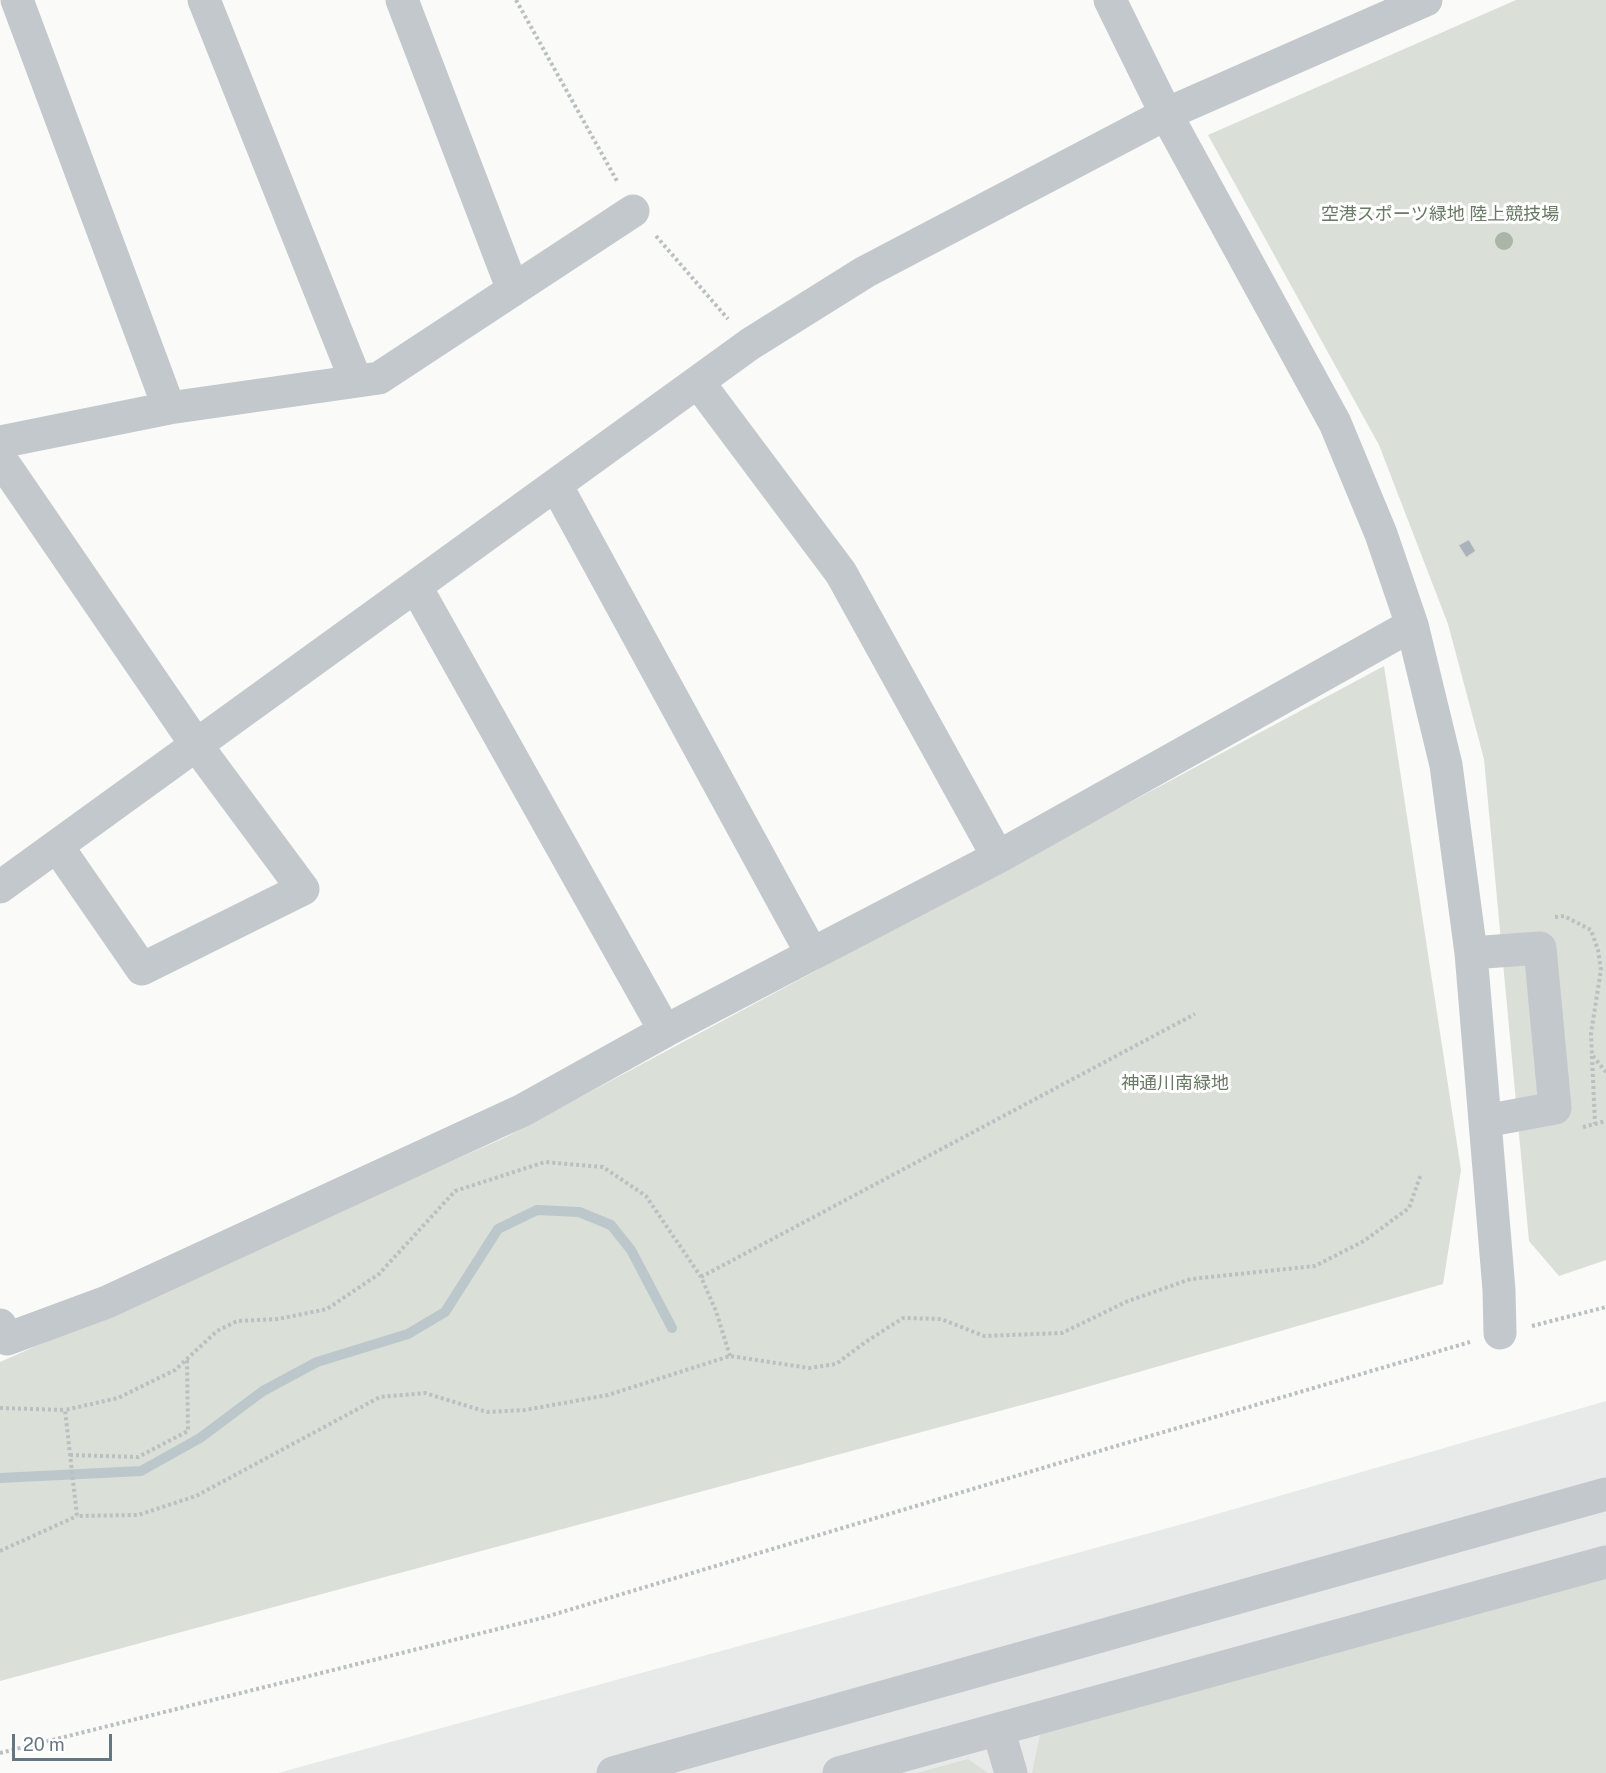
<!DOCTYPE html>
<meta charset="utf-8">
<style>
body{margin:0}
#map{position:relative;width:1606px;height:1773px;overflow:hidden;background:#fafaf8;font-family:"Public Sans",sans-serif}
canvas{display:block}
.scale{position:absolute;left:12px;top:1734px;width:100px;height:27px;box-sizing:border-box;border:3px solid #657683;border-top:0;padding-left:8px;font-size:18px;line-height:21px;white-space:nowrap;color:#657683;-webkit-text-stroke:4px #fff;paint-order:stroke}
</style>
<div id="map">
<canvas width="1606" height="1773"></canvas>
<div class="scale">20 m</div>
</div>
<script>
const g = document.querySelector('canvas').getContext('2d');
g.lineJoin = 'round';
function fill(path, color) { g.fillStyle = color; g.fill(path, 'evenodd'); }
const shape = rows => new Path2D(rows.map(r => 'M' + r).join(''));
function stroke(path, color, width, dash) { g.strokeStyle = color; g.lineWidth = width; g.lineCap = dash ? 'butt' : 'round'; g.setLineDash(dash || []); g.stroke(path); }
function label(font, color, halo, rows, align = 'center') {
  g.font = font + ' "Public Sans","Noto Sans JP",sans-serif'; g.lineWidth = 6; g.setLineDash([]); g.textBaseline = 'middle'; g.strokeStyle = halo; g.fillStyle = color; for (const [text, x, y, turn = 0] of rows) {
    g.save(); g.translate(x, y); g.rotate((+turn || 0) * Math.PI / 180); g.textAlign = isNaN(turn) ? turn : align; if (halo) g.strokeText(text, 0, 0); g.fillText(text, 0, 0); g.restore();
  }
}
fill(shape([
 [1606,1401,1606,1773,278,1773,1186,1523]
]), '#e8e9e9');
fill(shape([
 [1516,0,1606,0,1606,1260,1559,1276,1529,1241,1484,759,1448,624,1379,445,1208,135],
 [1384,666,1461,1170,1443,1284,1066,1393,0,1681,0,1362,506,1137],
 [1606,1577,1606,1773,1032,1773,1040,1735],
 [968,1759,988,1773,917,1773]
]), '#dadfd7');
stroke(shape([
 [0,1478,141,1471,200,1438,263,1391,317,1362,408,1334,445,1312,498,1229,537,1210,579,1212,611,1225,631,1250,672,1328]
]), '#bbc7cb', 10);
const building = shape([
 [1469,539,1476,551,1466,558,1458,545,1469,539]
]);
fill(building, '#aab3b9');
stroke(building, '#dcdcda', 1.5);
stroke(shape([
 [516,0,617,181],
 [656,236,728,319],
 [1555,917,1564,916,1591,930,1598,950,1601,970,1591,1033,1592,1055,1606,1072],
 [1592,1056,1595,1124],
 [1583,1127,1606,1121],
 [701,1277,1195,1014],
 [1532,1326,1606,1307],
 [730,1356,716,1311,701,1277,646,1196,603,1167,545,1162,455,1191,379,1274,327,1309,278,1319,237,1321,217,1331,175,1370,118,1398,65,1410,77,1516,138,1515,196,1496,380,1397,425,1393,487,1412,525,1410,608,1395,730,1356,809,1368,836,1364,867,1341,903,1318,941,1319,984,1336,1062,1333,1128,1301,1191,1279,1315,1266,1364,1241,1409,1208,1421,1174],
 [0,1408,65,1410],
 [70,1455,138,1457,188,1431,187,1359],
 [0,1551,77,1516],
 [0,1753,542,1618,1106,1449,1470,1342]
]), '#bbbfc2', 4, [3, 3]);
stroke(shape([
 [17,0,169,408],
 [204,0,356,381],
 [402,0,513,290],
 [1110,0,1166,114,1335,423,1381,534,1412,625,1446,765,1471,953,1499,1290,1500,1333],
 [698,382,841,573,998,857,812,954],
 [0,442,169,408,379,378,633,211],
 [0,458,197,746,303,889,142,969,57,846],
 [556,485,812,954,665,1031],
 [998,857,1412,625],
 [0,887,750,344,865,272,1166,114,1426,0],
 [1471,953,1540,948,1555,1108,1485,1121],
 [0,1325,7,1339,107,1302,523,1110,665,1031,416,587],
 [998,1729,1011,1773],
 [613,1773,1606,1494],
 [839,1773,1606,1562]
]), '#c3c8cc', 33);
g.fillStyle = '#aab4a7';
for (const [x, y] of [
 [1504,241]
]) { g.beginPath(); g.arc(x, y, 9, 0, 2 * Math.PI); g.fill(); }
label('18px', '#687a64', '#fff', [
 ["空港スポーツ緑地 陸上競技場",1440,214],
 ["神通川南緑地",1175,1083]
]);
</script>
